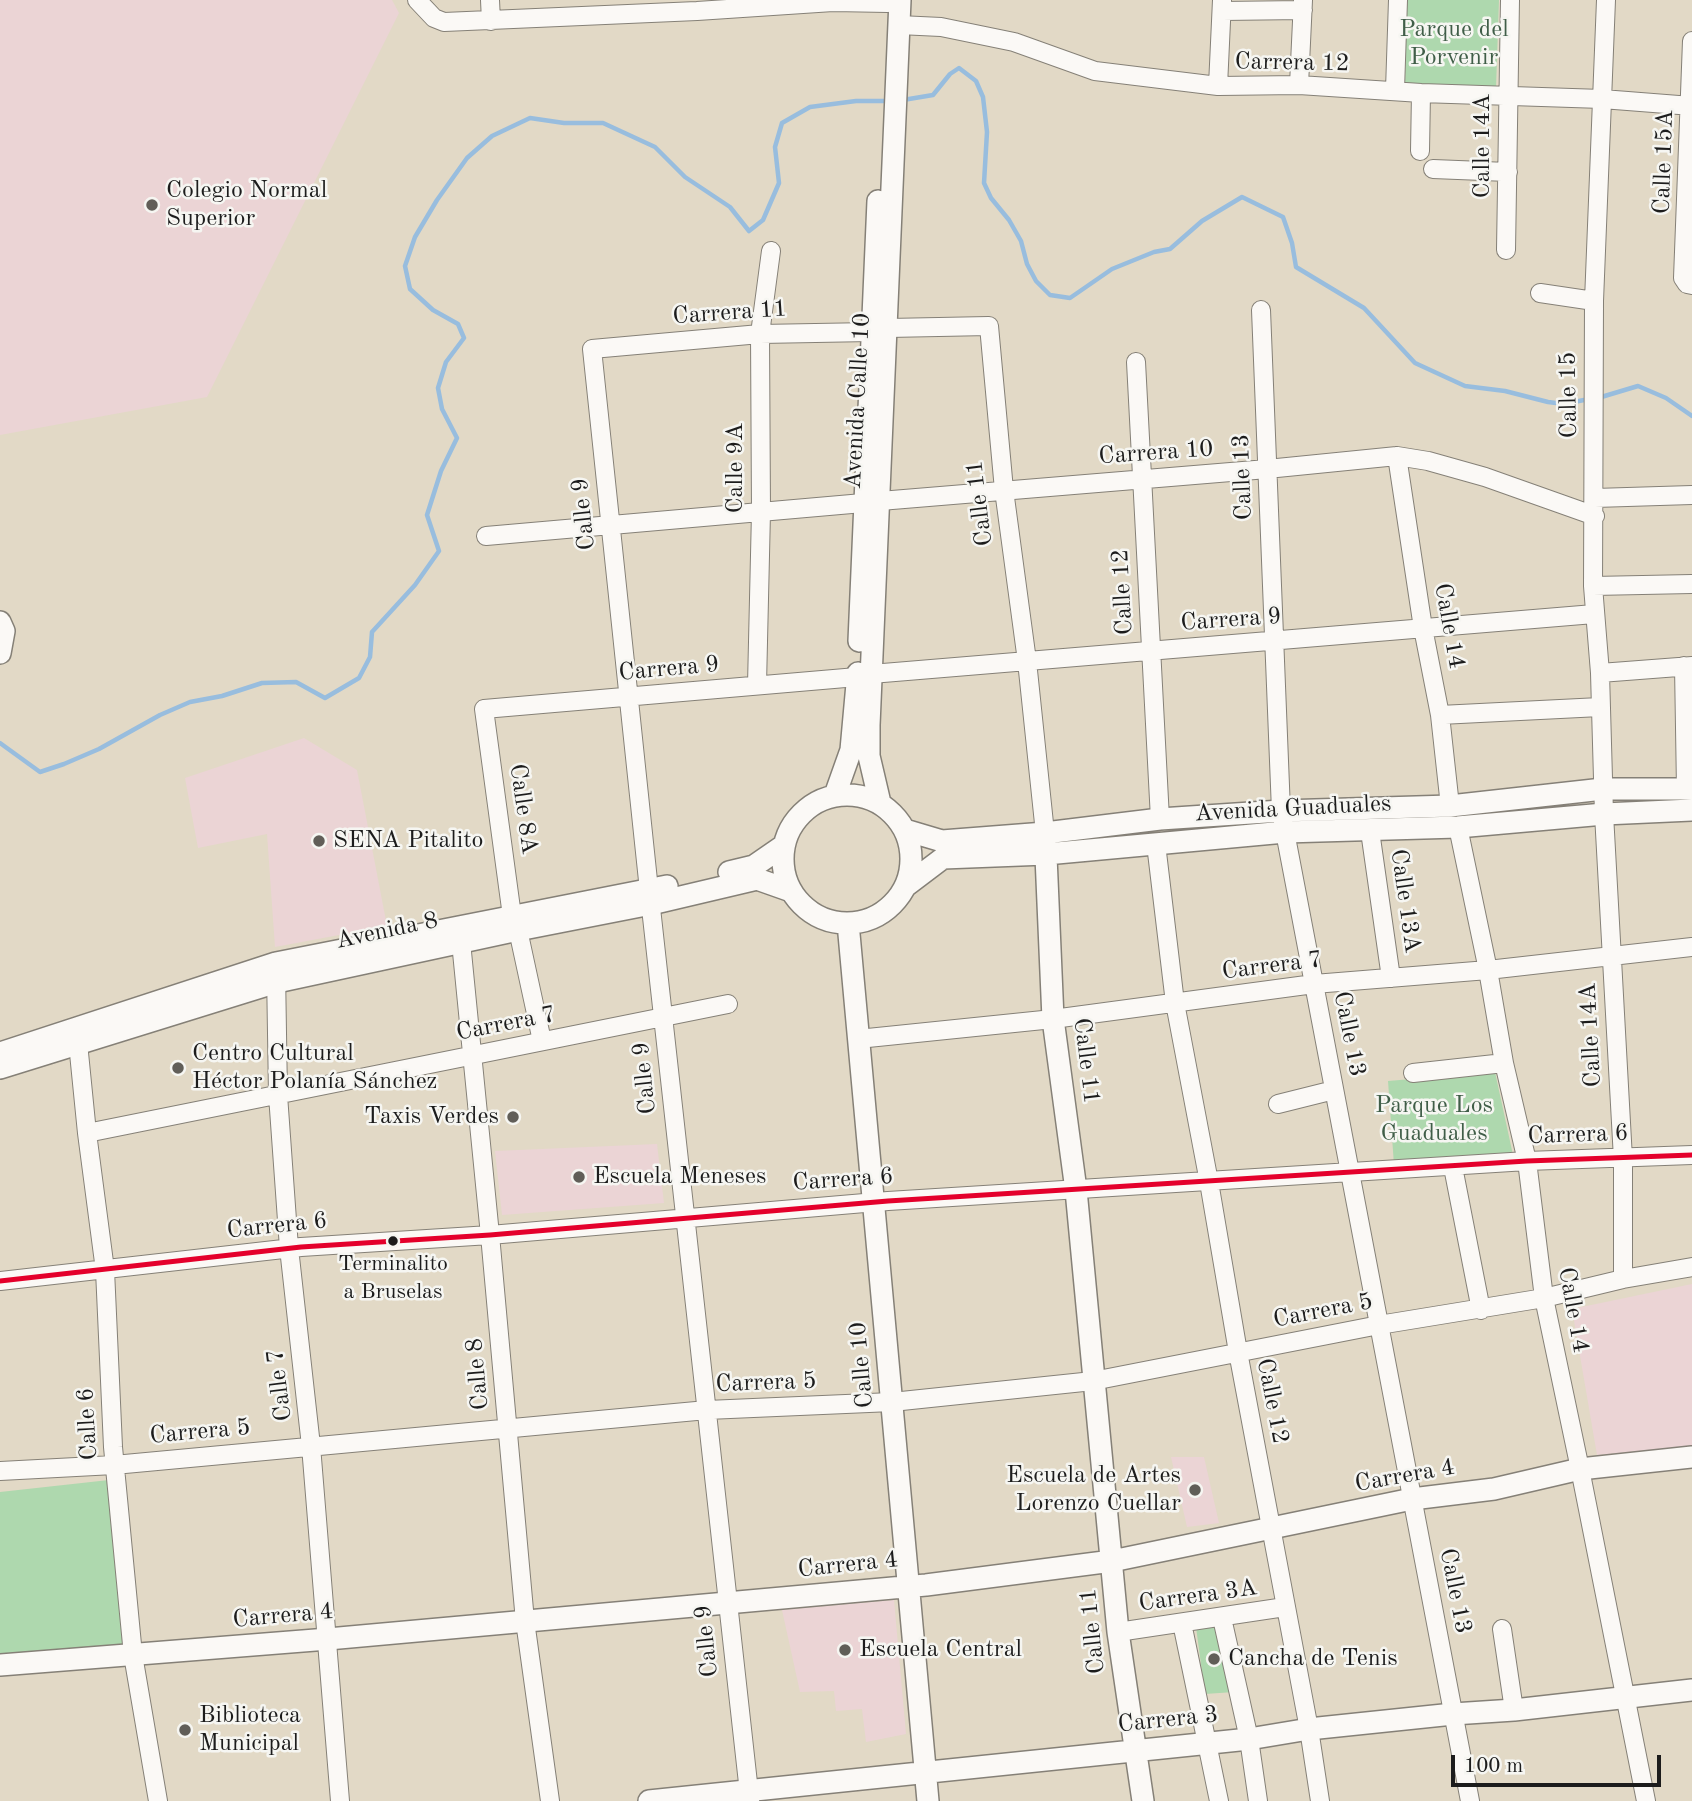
<!DOCTYPE html>
<meta charset="utf-8">
<style>
body{margin:0}
#map{position:relative;width:1692px;height:1801px;overflow:hidden;background:#e2d9c6;font-family:"Old Standard TT",serif}
canvas{display:block}
.scale{position:absolute;left:1451px;top:1755px;width:210px;height:32px;box-sizing:border-box;border:4px solid #1c1c1c;border-top:0;padding-left:9px;font-size:21px;line-height:24px;white-space:nowrap;color:#1c1c1c;-webkit-text-stroke:5px #f6f6f2;paint-order:stroke}
</style>
<div id="map">
<canvas width="1692" height="1801"></canvas>
<div class="scale">100 m</div>
</div>
<script>
const g = document.querySelector('canvas').getContext('2d');
g.lineJoin = 'round';
function fill(path, color) { g.fillStyle = color; g.fill(path, 'evenodd'); }
const shape = rows => new Path2D(rows.map(r => 'M' + r).join(''));
function stroke(path, color, width, dash) { g.strokeStyle = color; g.lineWidth = width; g.lineCap = dash ? 'butt' : 'round'; g.setLineDash(dash || []); g.stroke(path); }
function label(font, color, halo, rows, align = 'center') {
  g.font = font + ' "Old Standard TT",serif'; g.lineWidth = 5; g.setLineDash([]); g.textBaseline = 'middle'; g.strokeStyle = halo; g.fillStyle = color; for (const [text, x, y, turn = 0] of rows) {
    g.save(); g.translate(x, y); g.rotate((+turn || 0) * Math.PI / 180); g.textAlign = isNaN(turn) ? turn : align; if (halo) g.strokeText(text, 0, 0); g.fillText(text, 0, 0); g.restore();
  }
}
fill(shape([
 [0,0,392,0,399,13,207,397,0,435],
 [304,738,357,770,387,926,275,947,267,834,198,848,185,778],
 [657,1144,664,1203,502,1215,495,1151],
 [1692,1284,1692,1446,1597,1455,1572,1309],
 [1171,1457,1204,1457,1219,1523,1187,1527],
 [894,1600,906,1734,866,1742,862,1709,836,1711,834,1691,800,1692,782,1610]
]), '#ebd4d5');
fill(shape([
 [1407,0,1499,0,1496,88,1405,84],
 [1495,1072,1513,1155,1394,1165,1388,1081],
 [109,1480,125,1649,0,1658,0,1492],
 [1222,1624,1234,1692,1205,1694,1196,1627]
]), '#aed8ae');
stroke(shape([
 [903,100,933,95,950,74,959,68,976,81,983,97,987,132,984,183,991,198,1009,220,1021,241,1027,264,1036,281,1050,295,1070,298,1112,269,1154,252,1170,249,1202,221,1242,197,1283,217,1292,243,1296,267,1364,308,1415,363,1465,386,1505,391,1548,402,1564,404,1589,399],
 [1598,398,1638,386,1666,398,1692,416],
 [0,743,40,772,64,764,99,749,160,715,190,702,222,696,262,683,296,682,325,698,359,678,370,657,372,632,415,585,439,551,427,515,441,471,457,438,442,409,438,388,446,362,464,338,458,324,433,310,410,289,405,266,415,237,437,200,467,158,492,136,530,118,564,123,603,123,655,147,685,177,730,207,749,231,763,220,779,183,775,147,782,123,810,107,856,101,891,101]
]), '#98bdde', 4.5);
const minor = shape([
 [417,0,434,18,444,22,697,11,833,2,888,3],
 [490,0,491,21],
 [1606,0,1594,301,1593,586,1600,673,1604,814,1623,1159,1623,1279],
 [1222,11,1303,10],
 [899,25,941,27,1014,42,1095,71,1218,86,1299,85,1421,93,1602,99,1692,106],
 [1692,41,1683,278,1687,284,1692,285],
 [1299,85,1303,0],
 [1218,86,1222,0],
 [1395,90,1398,0],
 [1420,151,1421,93],
 [1433,169,1508,172],
 [1506,250,1510,0],
 [1540,293,1594,301],
 [1261,310,1281,811,1470,1801],
 [888,328,989,326,1004,490,1027,661,1045,833],
 [1136,362,1160,819],
 [1397,456,1423,628,1440,715,1450,806],
 [1595,498,1692,495],
 [880,501,1267,469,1397,456,1428,461,1485,477,1595,516],
 [486,536,863,503],
 [1593,586,1692,584],
 [1684,666,1686,789],
 [1600,673,1692,666],
 [871,674,1594,614],
 [757,685,761,512,760,334,771,251],
 [1440,715,1600,707],
 [1458,827,1488,970,1504,1063,1527,1161,1544,1298,1580,1469,1646,1801],
 [1370,831,1391,978],
 [1156,844,1175,1003,1209,1182,1238,1352,1309,1729,1320,1801],
 [512,916,484,709,857,677],
 [518,930,542,1041],
 [461,942,490,1235,525,1621,550,1801],
 [276,971,278,1095,289,1248,311,1446,340,1801],
 [77,1033,87,1133,105,1270,113,1447,133,1655,158,1801],
 [858,1039,1053,1019,1314,984,1488,970,1692,947],
 [1413,1073,1504,1063],
 [1278,1104,1334,1090],
 [87,1133,728,1004],
 [1453,1167,1481,1310],
 [0,1281,301,1247,490,1235,888,1201,1527,1161,1692,1155],
 [0,1471,114,1465,707,1410,892,1402,1093,1381,1379,1325,1544,1298,1623,1279,1692,1267],
 [1222,1618,1249,1739,1258,1801],
 [1182,1623,1219,1801],
 [1502,1629,1514,1710],
 [1118,1632,1285,1607],
 [750,1801,649,890,592,349,760,334,871,332]
]);
const major = shape([
 [0,622,4,631,0,653],
 [859,641,878,201],
 '783 859a64 64 0 1 1 128 0a64 64 0 1 1-128 0Z',
 [835,795,851,750,858,673],
 [880,803,869,756,869,725,900,0],
 [905,830,942,841,1045,833,1160,819,1281,811,1450,806,1603,789,1692,789],
 [1045,833,1053,1019,1076,1190,1118,1632,1143,1801],
 [729,872,754,866,783,846],
 [906,886,943,858,1046,854,1285,832,1458,827,1604,814,1692,810],
 [848,923,928,1801],
 [0,1053,276,963,667,886],
 [0,1068,277,982,518,930,651,904,757,879,791,891],
 [0,1665,328,1639,926,1585,1112,1561,1412,1499,1494,1489,1580,1469,1692,1457],
 [649,1801,1249,1739,1309,1729,1453,1714,1514,1710,1692,1690]
]);
stroke(minor, '#858077', 20);
stroke(major, '#858077', 24);
stroke(minor, '#fbf9f6', 18);
stroke(major, '#fbf9f6', 21);
stroke(shape([
 [0,1281,301,1247,490,1235,888,1201,1527,1161,1692,1155]
]), '#e4002b', 5);
for (const [x, y, r, color] of [
 [152,205,7,"#615e58"],
 [319,841,7,"#615e58"],
 [178,1068,7,"#615e58"],
 [513,1117,7,"#615e58"],
 [579,1177,7,"#615e58"],
 [393,1241,6,"#1c1c1c"],
 [1195,1490,7,"#615e58"],
 [845,1650,7,"#615e58"],
 [1214,1659,7,"#615e58"],
 [185,1730,7,"#615e58"]
]) { const dot = new Path2D(); dot.arc(x, y, r, 0, 2 * Math.PI); g.fillStyle = color; g.fill(dot); stroke(dot, '#f6f6f2', 2.5); }
label('22px', '#1c1c1c', '#f6f6f2', [
 ["Terminalito",393,1264],
 ["a Bruselas",393,1292]
]);
label('24px', '#405e48', '#f6f6f2', [
 ["Parque del",1454,30],
 ["Porvenir",1454,58],
 ["Parque Los",1434,1106],
 ["Guaduales",1434,1134]
]);
label('24px', '#1c1c1c', '#f6f6f2', [
 ["Carrera 12",1292,63,1],
 ["Calle 14A",1483,146,-90],
 ["Calle 15A",1664,162,-88],
 ["Carrera 11",730,313,-4],
 ["Calle 15",1569,395,-91],
 ["Avenida Calle 10",858,401,-87],
 ["Carrera 10",1156,453,-4],
 ["Calle 9A",736,468,-90],
 ["Calle 13",1243,477,-92],
 ["Calle 11",980,503,-97],
 ["Calle 9",584,514,-96],
 ["Calle 12",1123,592,-93],
 ["Carrera 9",1231,620,-4],
 ["Calle 14",1449,626,80],
 ["Carrera 9",669,669,-5],
 ["Calle 8A",523,809,82],
 ["Avenida Guaduales",1293,809,-3],
 ["Calle 13A",1405,901,82],
 ["Avenida 8",387,931,-12],
 ["Carrera 7",1272,966,-7],
 ["Carrera 7",506,1024,-11],
 ["Calle 13",1349,1034,79],
 ["Calle 14A",1591,1035,-93],
 ["Calle 11",1086,1061,83],
 ["Calle 9",645,1078,-96],
 ["Carrera 6",1578,1135,-2],
 ["Carrera 6",843,1180,-4],
 ["Carrera 6",277,1226,-6],
 ["Calle 14",1573,1310,80],
 ["Carrera 5",1323,1311,-11],
 ["Calle 10",862,1365,-95],
 ["Calle 8",478,1374,-95],
 ["Carrera 5",766,1383,-2],
 ["Calle 7",280,1385,-97],
 ["Calle 12",1272,1401,79],
 ["Calle 6",88,1424,-93],
 ["Carrera 5",200,1432,-5],
 ["Carrera 4",1405,1476,-10],
 ["Carrera 4",848,1565,-6],
 ["Calle 13",1455,1591,79],
 ["Carrera 3A",1198,1596,-8],
 ["Carrera 4",283,1616,-5],
 ["Calle 11",1093,1631,-96],
 ["Calle 9",707,1641,-96],
 ["Carrera 3",1168,1720,-6]
]);
label('24px', '#1c1c1c', '#f6f6f2', [
 ["Colegio Normal",166,191],
 ["Superior",166,219],
 ["SENA Pitalito",333,841],
 ["Centro Cultural",192,1054],
 ["Héctor Polanía Sánchez",192,1082],
 ["Taxis Verdes",499,1117,"right"],
 ["Escuela Meneses",593,1177],
 ["Escuela de Artes",1181,1476,"right"],
 ["Lorenzo Cuellar",1181,1504,"right"],
 ["Escuela Central",859,1650],
 ["Cancha de Tenis",1228,1659],
 ["Biblioteca",199,1716],
 ["Municipal",199,1744]
], 'left');
</script>
